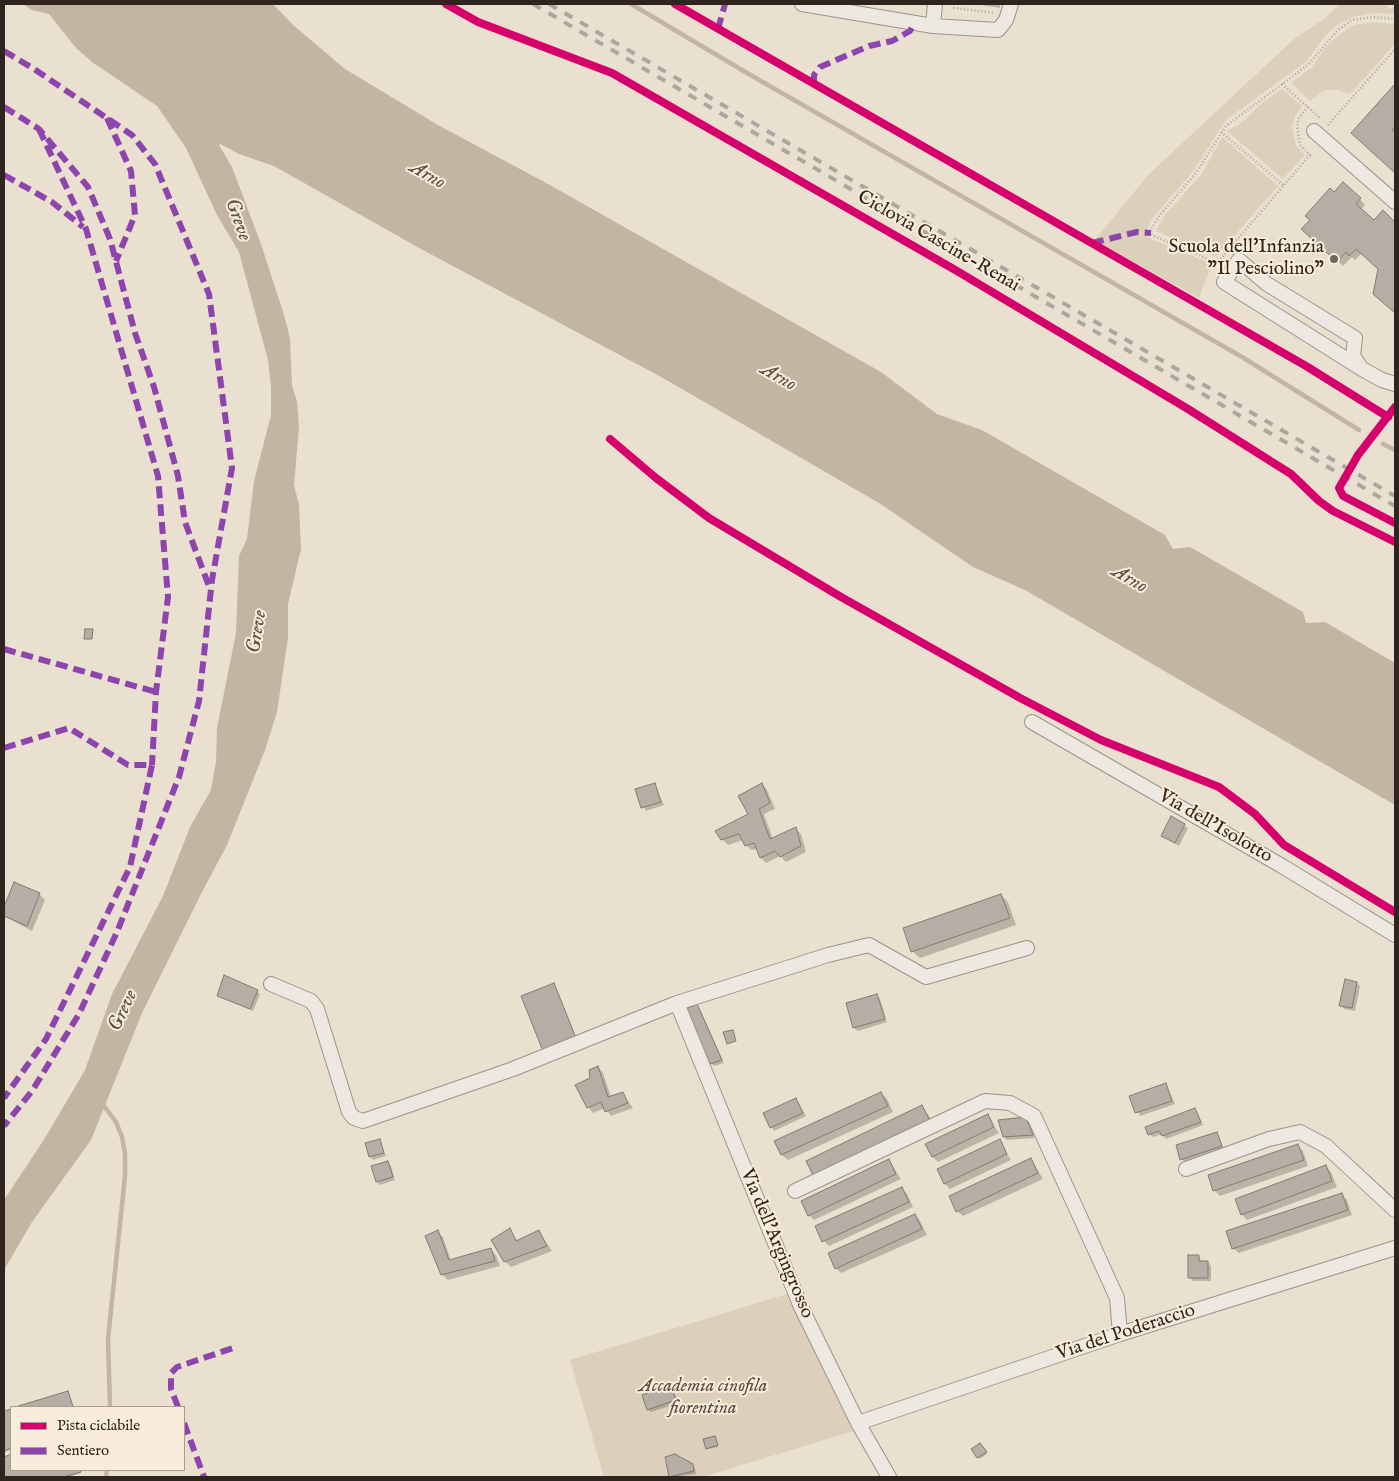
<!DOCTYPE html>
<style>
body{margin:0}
#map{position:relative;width:1399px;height:1481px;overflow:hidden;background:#eae0d0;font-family:"IM FELL English",serif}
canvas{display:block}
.frame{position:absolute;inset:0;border:5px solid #30241e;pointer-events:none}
.legend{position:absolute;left:10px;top:1406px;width:175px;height:65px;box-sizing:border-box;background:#f8edda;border:1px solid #a89d8f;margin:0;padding:6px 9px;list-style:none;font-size:15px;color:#30241e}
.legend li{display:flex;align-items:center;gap:10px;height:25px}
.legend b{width:25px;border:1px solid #a89d8f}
</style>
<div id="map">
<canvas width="1399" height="1481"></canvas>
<div class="frame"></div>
<ul class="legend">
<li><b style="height:6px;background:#d6006c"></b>Pista ciclabile</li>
<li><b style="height:6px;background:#8e44ad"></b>Sentiero</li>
</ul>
</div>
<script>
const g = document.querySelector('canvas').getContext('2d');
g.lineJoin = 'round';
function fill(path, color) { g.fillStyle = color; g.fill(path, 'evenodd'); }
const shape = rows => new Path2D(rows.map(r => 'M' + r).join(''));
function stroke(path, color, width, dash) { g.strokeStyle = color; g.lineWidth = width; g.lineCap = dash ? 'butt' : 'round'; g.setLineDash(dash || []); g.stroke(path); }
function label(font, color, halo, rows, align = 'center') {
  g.font = font + ' "IM FELL English",serif'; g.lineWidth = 4; g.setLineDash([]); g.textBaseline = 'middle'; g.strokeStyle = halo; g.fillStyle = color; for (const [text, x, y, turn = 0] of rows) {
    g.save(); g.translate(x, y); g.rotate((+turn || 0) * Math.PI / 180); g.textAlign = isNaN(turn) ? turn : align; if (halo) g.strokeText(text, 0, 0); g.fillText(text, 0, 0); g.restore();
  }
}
fill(shape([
 [1340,4,1385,4,1391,9,1395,5,1395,14,1374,13,1353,17,1334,27,1322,40,1306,62,1226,120,1194,170,1150,221,1146,234,1151,239,1212,264,1199,298,1095,240,1148,175,1294,39,1324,19],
 [1374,22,1395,24,1395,44,1350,94,1338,90,1325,90,1310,101,1291,83,1312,67,1324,49,1339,35,1354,25],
 [1282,89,1302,106,1295,116,1292,127,1296,146,1305,155,1283,179,1227,131,1240,124,1262,103],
 [1222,137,1278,186,1216,257,1156,231,1164,216,1202,174],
 [787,1294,853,1431,703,1477,604,1477,570,1360]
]), '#ddd0bb');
fill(shape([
 [23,4,273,4,293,25,345,69,438,125,548,184,881,372,937,414,982,430,1165,535,1173,549,1190,547,1303,612,1306,623,1325,622,1395,663,1395,805,1025,590,973,567,879,503,663,378,421,249,274,166,239,154,220,144,219,145,232,167,261,244,284,315,290,338,292,386,297,401,299,427,294,485,299,505,301,549,288,604,288,637,277,712,265,750,227,845,202,892,142,1013,91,1140,32,1222,4,1270,4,1200,45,1138,85,1070,112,994,163,896,190,827,211,790,216,761,217,728,236,633,239,556,247,539,254,481,271,415,271,386,268,360,239,252,217,215,186,148,157,106,92,62,76,48,49,14,32,10]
]), '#c2b5a1');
fill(shape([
 [974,4,1000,4,1000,8],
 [1395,86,1395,172,1353,133],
 [1334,194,1360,199,1365,205,1360,210,1374,222,1383,212,1395,223,1395,312,1380,299,1379,269,1362,253,1355,260,1352,257,1343,266,1308,234],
 [654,784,664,805,646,811,636,790],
 [762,784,767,790,775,809,764,814,773,839,796,829,801,834,806,852,786,862,780,856,766,863,761,858,758,849,751,850,743,840,728,845,722,839,750,814],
 [1172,818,1188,828,1179,846,1162,835],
 [15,884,40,895,45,900,32,931,4,916,4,910],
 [1001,895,1008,902,1016,925,920,958,912,951],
 [1357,983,1360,986,1355,1011,1344,1009,1341,1005],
 [257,991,260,994,253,1011,218,995],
 [877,995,880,999,887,1022,858,1031,854,1028,847,1004],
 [697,1006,700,1009,724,1063,714,1066,711,1063],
 [598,1067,603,1073,611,1097,623,1094,633,1108,611,1116,605,1108,593,1113,588,1107,592,1078],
 [1166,1085,1175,1104,1140,1116,1131,1097],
 [881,1093,887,1099,893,1112,788,1160,782,1155,776,1142],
 [796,1099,806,1116,774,1131,765,1114],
 [922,1106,931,1119,815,1175],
 [1195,1109,1203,1125,1166,1139,1162,1134,1153,1137,1149,1134],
 [987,1116,999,1133,938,1162,933,1157,927,1145],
 [1026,1118,1035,1138,1007,1140,1004,1136],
 [1217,1133,1224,1149,1185,1162,1181,1159],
 [379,1141,386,1156,373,1160,370,1156],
 [999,1141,1011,1160,950,1189,945,1184,938,1170],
 [1298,1146,1303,1151,1308,1166,1220,1196,1214,1190],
 [1031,1159,1043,1179,963,1216,957,1211],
 [889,1160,901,1179,814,1220,809,1215],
 [388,1163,391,1166,395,1180,380,1185,377,1182],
 [1326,1167,1331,1172,1337,1187,1247,1220,1242,1214],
 [901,1188,907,1194,913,1207,829,1246,824,1241],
 [1341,1194,1347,1200,1352,1215,1239,1253,1233,1248],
 [915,1215,920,1221,927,1235,841,1273,836,1268],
 [510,1229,518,1242,539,1232,552,1251,511,1267,505,1261],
 [437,1231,443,1237,451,1261,491,1250,496,1255,500,1266,448,1280,442,1274],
 [1198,1256,1202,1262,1208,1262,1211,1266,1211,1281,1193,1281,1189,1277],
 [671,1387,679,1403,651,1412,648,1409],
 [68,1393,74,1407,20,1407],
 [11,1410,11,1450,4,1452,4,1412],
 [716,1438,718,1447,708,1449,707,1448],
 [980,1445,987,1454,980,1459,973,1450],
 [11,1456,11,1470,80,1470,81,1473,68,1477,4,1477,4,1458],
 [667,1458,692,1465,695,1469,696,1474,671,1477]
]), '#0003');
stroke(shape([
 [631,4,747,73,1242,357,1359,430],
 [1383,444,1395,450],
 [101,1102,116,1122,122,1137,125,1154,125,1176,108,1339,110,1407],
 [106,1477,107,1470]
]), '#c2b5a1', 4.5);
const building = shape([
 [1395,84,1395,126,1392,130,1395,132,1395,173,1351,133,1395,84],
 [1343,182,1361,198,1356,204,1374,220,1383,210,1395,222,1395,313,1373,294,1378,269,1356,249,1349,256,1346,252,1337,262,1301,229,1310,220,1305,216,1330,188,1334,192,1343,182],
 [85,629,93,629,92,639,84,639,85,629],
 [655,783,661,802,641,808,635,789,655,783],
 [762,783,770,803,759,809,770,839,796,827,801,846,780,857,775,851,760,858,754,843,745,846,739,834,721,840,715,831,748,814,738,796,762,783],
 [1171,816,1185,824,1175,843,1161,836,1171,816],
 [14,882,40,893,27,926,4,916,4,907,14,882],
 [1001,894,1010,918,911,952,903,928,1001,894],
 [224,975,258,990,250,1009,217,996,224,975],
 [1345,979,1357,982,1352,1008,1339,1006,1345,979],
 [554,983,576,1038,543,1051,521,996,554,983],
 [877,994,885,1019,853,1028,846,1003,877,994],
 [697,1004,722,1060,710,1064,686,1009,697,1004],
 [733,1030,736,1041,727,1044,723,1032,733,1030],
 [598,1066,608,1097,623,1092,628,1103,605,1112,601,1102,587,1108,575,1085,590,1078,589,1070,598,1066],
 [1166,1083,1172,1101,1135,1113,1129,1096,1166,1083],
 [881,1092,888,1106,781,1155,774,1141,881,1092],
 [796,1098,803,1113,770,1128,763,1113,796,1098],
 [922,1105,930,1121,814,1177,806,1161,922,1105],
 [1195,1108,1201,1122,1162,1136,1159,1131,1148,1135,1145,1127,1195,1108],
 [988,1114,994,1127,932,1157,925,1144,988,1114],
 [1026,1117,1033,1135,1003,1137,998,1120,1026,1117],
 [1217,1132,1222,1146,1180,1160,1176,1145,1217,1132],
 [380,1139,384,1153,369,1157,365,1143,380,1139],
 [1000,1139,1007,1154,944,1184,937,1169,1000,1139],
 [1298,1144,1304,1160,1213,1191,1208,1175,1298,1144],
 [1031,1158,1038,1173,956,1212,949,1196,1031,1158],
 [889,1159,896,1174,808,1216,801,1201,889,1159],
 [388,1161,393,1177,376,1182,371,1166,388,1161],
 [1326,1165,1332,1181,1241,1215,1235,1199,1326,1165],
 [902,1187,909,1202,822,1242,815,1226,902,1187],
 [1342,1193,1348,1210,1232,1249,1226,1231,1342,1193],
 [915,1214,922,1229,835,1269,828,1253,915,1214],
 [510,1228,516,1241,539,1230,547,1246,504,1262,491,1240,510,1228],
 [438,1230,449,1260,491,1248,495,1261,441,1275,425,1236,438,1230],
 [1188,1255,1199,1255,1199,1261,1208,1261,1208,1278,1188,1278,1188,1255],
 [671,1385,676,1400,647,1410,642,1395,671,1385],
 [68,1391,73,1407,15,1407,68,1391],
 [11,1409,11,1448,4,1451,4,1411,11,1409],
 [715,1436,718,1445,706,1449,703,1439,715,1436],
 [980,1443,987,1452,977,1458,971,1449,980,1443],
 [11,1454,11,1470,80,1470,81,1472,63,1477,4,1477,4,1457,11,1454],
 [675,1454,693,1464,694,1471,669,1477,665,1457,675,1454]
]);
fill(building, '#b6aea4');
stroke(building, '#807a71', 1);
const minor = shape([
 [802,4,933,26,998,30,1006,20,1011,4],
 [933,26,935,4],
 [1314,131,1395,202],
 [1362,369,1353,356,1355,338,1267,284,1239,260,1224,282,1362,369,1382,380,1395,384],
 [1032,722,1282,866,1395,935],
 [271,984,311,1001,317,1009,349,1112,354,1118,363,1121,513,1069,677,1003,828,955,869,945,926,977,1027,948],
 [677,1003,801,1307,858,1423,889,1477],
 [1186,1169,1269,1139,1300,1132,1326,1146,1395,1210],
 [795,1191,985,1101,1010,1103,1034,1116,1117,1298,1120,1334],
 [858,1423,1120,1334,1395,1248]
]);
stroke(minor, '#9a938a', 16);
stroke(shape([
 [954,4,954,8,995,13],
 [1282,84,1320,118],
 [1308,107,1299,117,1297,126,1300,145,1310,155,1217,263,1152,235,1150,231,1159,216,1196,173,1226,126,1309,64,1338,30,1352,20,1373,17,1395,19],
 [1328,125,1395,49],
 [1221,132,1283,185],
 [1388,417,1395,421]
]), '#aba6a0', 2.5, [1, 2.5]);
stroke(minor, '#ede8e1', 14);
stroke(shape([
 [533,4,1395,506],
 [549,4,1395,496]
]), '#aba6a0', 4, [9, 9]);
stroke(shape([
 [718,29,725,4],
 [4,51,34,69,132,135,155,164,209,294,232,468,212,580,199,701,179,777,117,932,79,1014,32,1091,4,1126],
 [814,84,814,75,820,67,869,46,892,41,910,31,914,23],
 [4,107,39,129,88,187,110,239,135,333,154,387,178,476,185,522,210,589],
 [107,118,131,171,135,215,116,261],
 [39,129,86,229,158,476,168,597,156,692,152,765],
 [4,175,52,202,83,227],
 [1092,243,1137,232,1151,233],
 [4,649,156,692],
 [4,748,69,728,128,765,152,765,130,867,46,1039,4,1098],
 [178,1407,171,1389,171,1373,177,1367,233,1348],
 [184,1423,204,1477]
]), '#8e44ad', 6, [12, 6]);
stroke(shape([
 [446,4,478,22,612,73,957,271,1188,409,1291,474,1319,501,1333,511,1395,542],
 [675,4,1306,366,1388,417],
 [1395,407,1358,455,1339,488,1343,496,1395,523],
 [610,439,656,478,709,518,841,597,1022,699,1101,740,1219,787,1255,814,1284,845,1395,912]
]), '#d6006c', 8);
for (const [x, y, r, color] of [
 [1334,259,5,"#71665c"]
]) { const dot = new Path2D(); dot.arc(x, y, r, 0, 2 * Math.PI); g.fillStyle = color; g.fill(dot); stroke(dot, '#f8edda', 2); }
label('19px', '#30241e', '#f8edda', [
 ["Ciclovia Cascine-Renai",938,242,30],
 ["Via dell'Isolotto",1215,827,30],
 ["Via dell'Argingrosso",776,1244,67],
 ["Via del Poderaccio",1126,1333,-18]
]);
label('19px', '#30241e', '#f8edda', [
 ["Scuola dell'Infanzia",1324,248],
 ["\"Il Pesciolino\"",1324,270]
], 'right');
label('italic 19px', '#594c41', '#f8edda', [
 ["Accademia cinofila",703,1387],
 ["fiorentina",703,1409]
]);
label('italic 20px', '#5d5045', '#f8edda', [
 ["Arno",427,176,30],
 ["Greve",237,220,70],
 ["Arno",778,378,30],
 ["Arno",1129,580,30],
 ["Greve",258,632,-81],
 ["Greve",124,1011,-65]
]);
</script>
